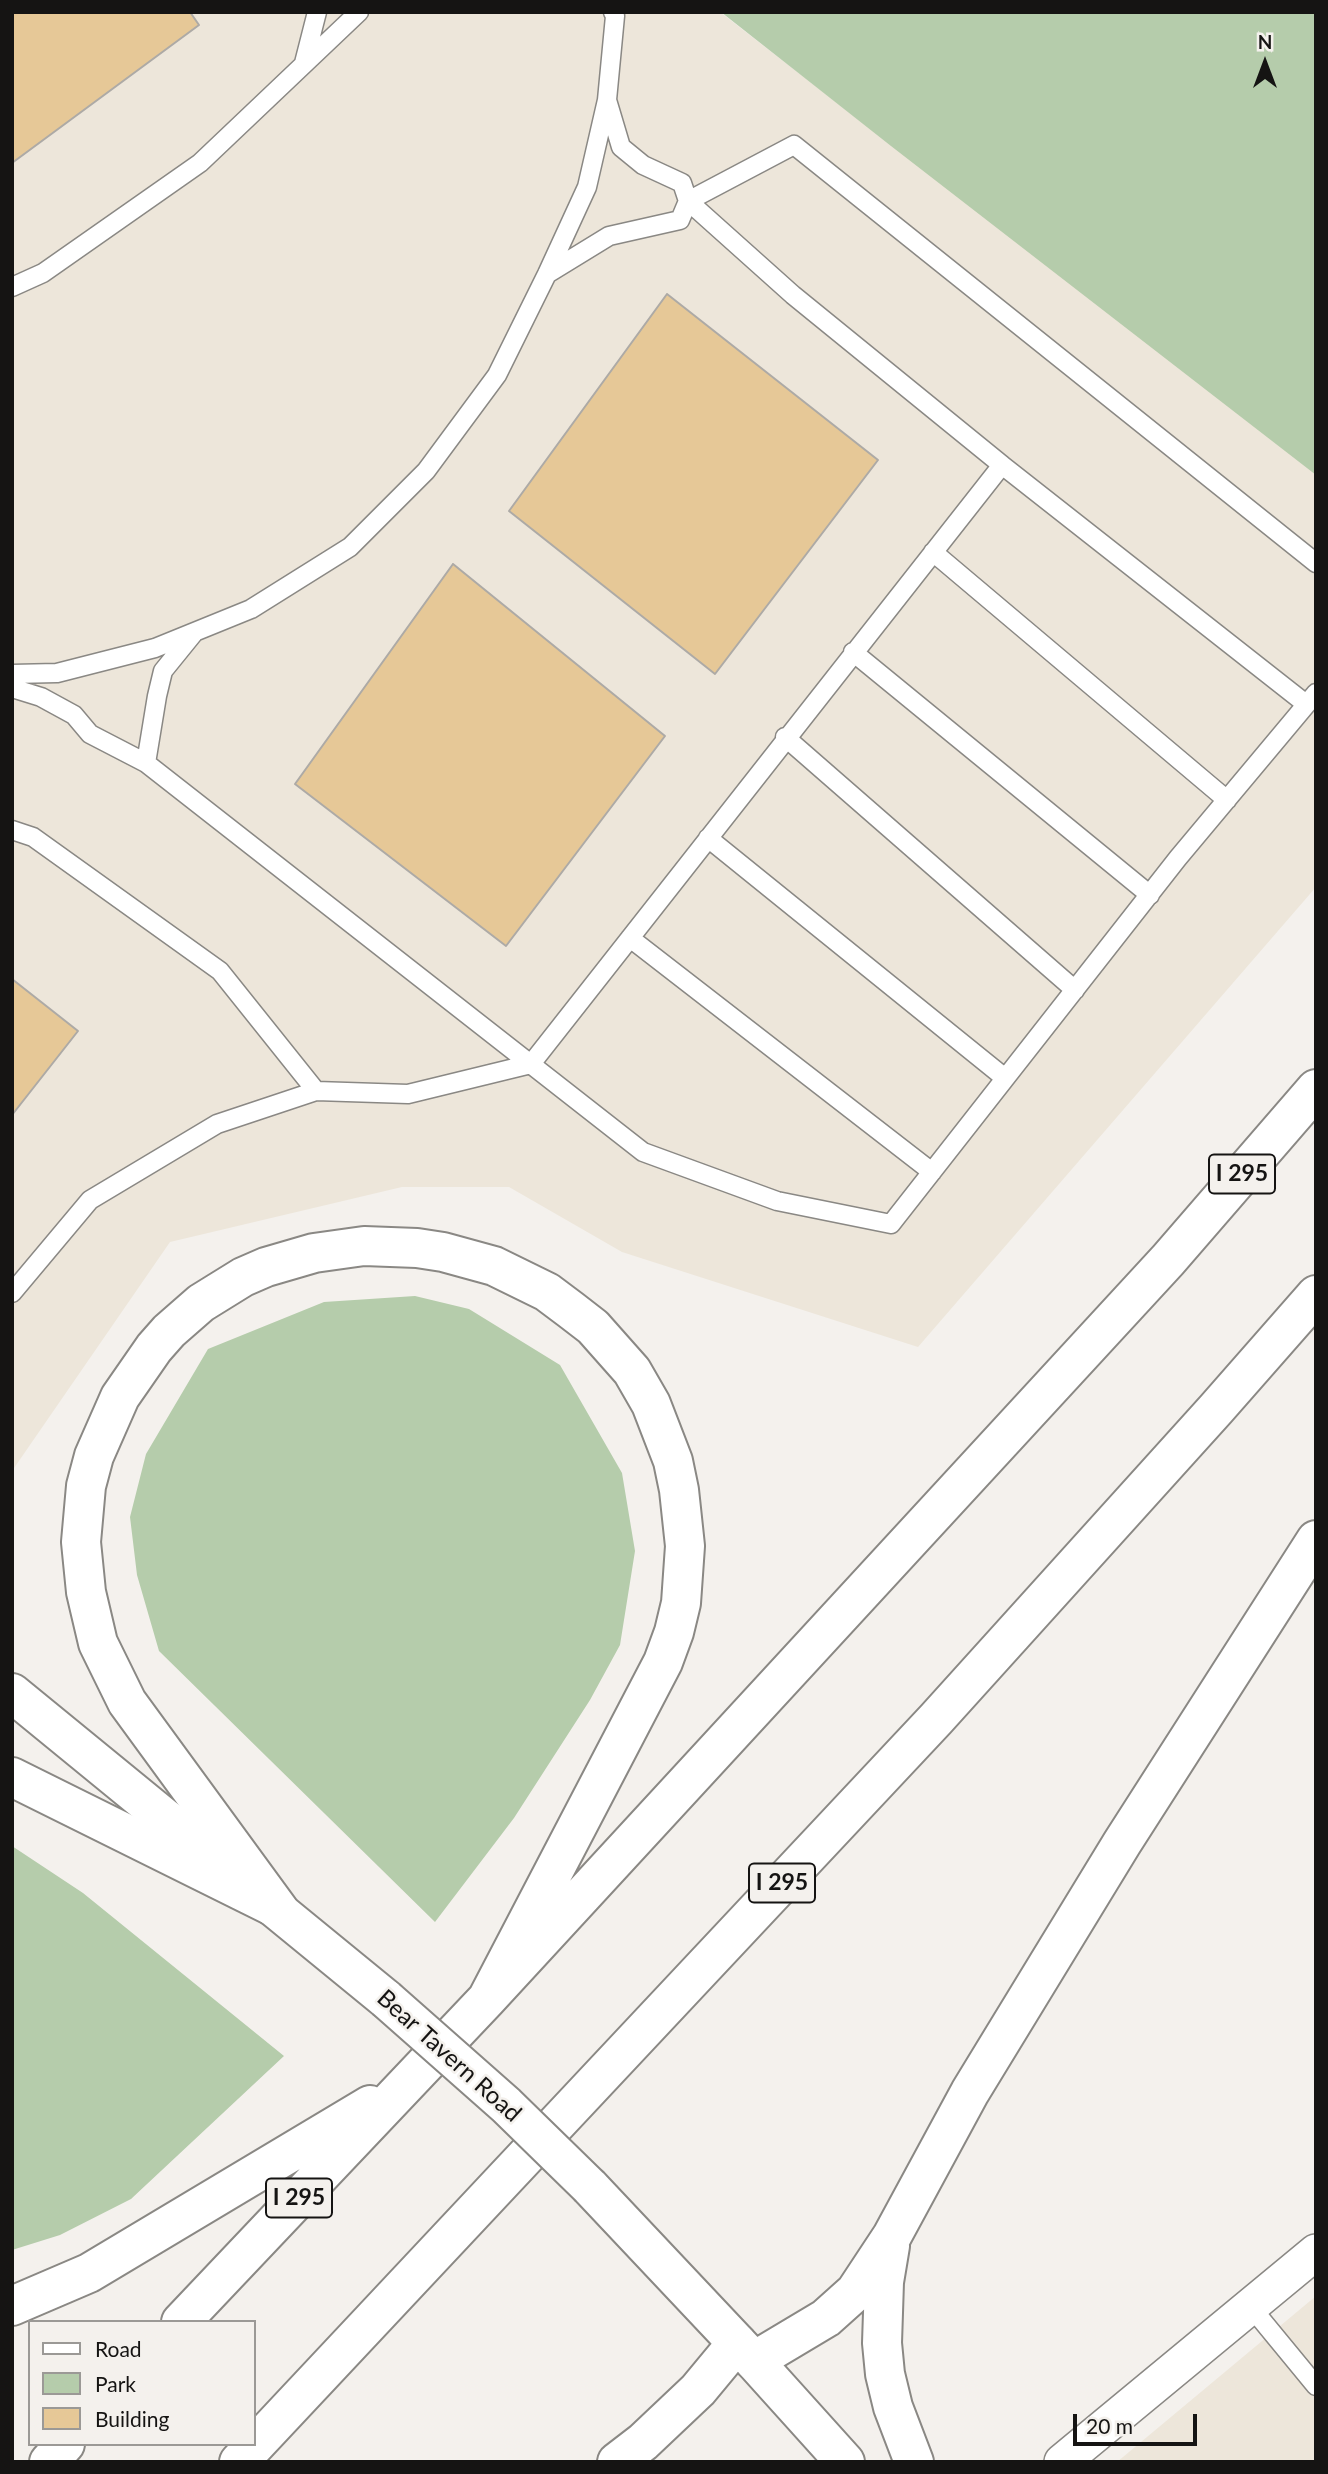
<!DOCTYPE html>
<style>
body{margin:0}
#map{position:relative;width:1328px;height:2474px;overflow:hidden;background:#f4f1ed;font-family:Lato,sans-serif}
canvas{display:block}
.frame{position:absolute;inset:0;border:14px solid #151413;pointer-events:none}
.legend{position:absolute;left:28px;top:2320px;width:228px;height:126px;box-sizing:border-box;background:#f4f1ed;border:2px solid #9b9996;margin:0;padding:9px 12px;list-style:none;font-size:21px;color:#151413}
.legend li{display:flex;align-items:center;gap:14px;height:35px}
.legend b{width:35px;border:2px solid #9b9996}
.north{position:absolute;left:1230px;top:28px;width:70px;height:70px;-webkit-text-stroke:5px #f4f1ed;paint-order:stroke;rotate:0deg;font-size:19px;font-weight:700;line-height:28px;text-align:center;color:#151413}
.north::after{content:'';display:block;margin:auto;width:24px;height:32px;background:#151413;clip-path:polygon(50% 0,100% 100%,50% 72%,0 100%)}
.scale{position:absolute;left:1073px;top:2414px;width:124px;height:32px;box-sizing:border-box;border:4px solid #151413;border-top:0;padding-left:9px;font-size:21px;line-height:24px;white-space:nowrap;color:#151413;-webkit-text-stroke:5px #f4f1ed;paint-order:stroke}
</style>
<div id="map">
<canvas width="1328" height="2474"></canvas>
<div class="frame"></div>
<ul class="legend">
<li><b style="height:9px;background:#fff"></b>Road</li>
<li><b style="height:19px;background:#b5ccab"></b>Park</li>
<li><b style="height:19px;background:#e6c897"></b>Building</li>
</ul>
<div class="north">N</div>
<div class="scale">20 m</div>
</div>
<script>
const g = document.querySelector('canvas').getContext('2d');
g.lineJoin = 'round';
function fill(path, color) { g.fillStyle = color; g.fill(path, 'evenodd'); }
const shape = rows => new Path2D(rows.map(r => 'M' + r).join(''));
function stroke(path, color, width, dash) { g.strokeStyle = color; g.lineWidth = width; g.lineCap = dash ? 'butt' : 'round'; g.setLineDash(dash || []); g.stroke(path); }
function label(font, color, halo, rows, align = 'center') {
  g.font = font + ' Lato,sans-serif'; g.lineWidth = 5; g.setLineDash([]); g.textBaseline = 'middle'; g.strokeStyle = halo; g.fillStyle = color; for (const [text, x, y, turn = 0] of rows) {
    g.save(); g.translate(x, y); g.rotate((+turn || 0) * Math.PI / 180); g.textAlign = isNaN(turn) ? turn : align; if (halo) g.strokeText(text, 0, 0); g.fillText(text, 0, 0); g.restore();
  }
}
fill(shape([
 [12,12,720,12,1316,474,1316,887,918,1347,622,1252,509,1187,402,1187,170,1242,12,1471],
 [1316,2296,1316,2462,1117,2462]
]), '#ede6da');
fill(shape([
 [721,12,1316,12,1316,475,891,146],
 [415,1296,469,1309,560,1365,622,1473,635,1551,620,1645,590,1700,514,1818,435,1922,159,1651,137,1575,130,1517,146,1454,208,1349,324,1302],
 [12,1846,83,1893,284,2056,131,2199,60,2235,12,2250]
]), '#b5ccab');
const building = shape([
 [12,12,190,12,199,25,12,163,12,12],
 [667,294,878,460,715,674,509,511,667,294],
 [453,564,665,736,506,946,295,784,453,564],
 [12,979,78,1031,12,1115,12,979]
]);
fill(building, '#e6c897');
stroke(building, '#adaaa6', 2);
const service = shape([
 [304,63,317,12],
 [547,274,609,236,680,220,688,201,794,145,1316,563],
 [12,287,43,273,200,163,359,12],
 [1002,465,1306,704],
 [933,552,1227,800],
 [853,652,1150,895],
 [12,674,57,673,155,648,251,609,350,547,426,471,497,375,547,274,587,187,607,100,615,16,613,12],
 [12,688,41,697,74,715,90,734,146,763,643,1152,777,1201,891,1224,1178,858,1316,693],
 [785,737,1075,990],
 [146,763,157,696,163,671,193,634],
 [12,830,33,837,220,971,316,1091],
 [708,838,1005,1078],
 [630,938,932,1172],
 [12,1293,90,1200,217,1124,316,1091,408,1094,531,1064,1002,465,793,295,688,201,682,183,643,165,621,147,607,100],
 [1251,2307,1316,2386]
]);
const minor = shape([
 [1062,2462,1316,2252]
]);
const tertiary = shape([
 [12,1693,386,1999],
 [590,2187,754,2361,845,2462]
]);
const motorway = shape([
 [12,1777,274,1907],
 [279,1910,127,1702,98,1643,86,1592,81,1542,86,1486,94,1456,120,1397,154,1348,169,1331,201,1303,243,1277,266,1267,314,1253,364,1246,417,1248,443,1252,494,1266,547,1292,571,1310,593,1327,632,1371,651,1404,673,1461,679,1490,685,1546,681,1603,674,1632,663,1662,487,1999],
 [890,2246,884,2282,882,2343,885,2374,893,2407,914,2462],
 [12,2306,89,2273,370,2105],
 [181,2322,487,1999,1168,1260,1316,1089],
 [754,2361,826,2318,855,2292,892,2236,970,2092,1122,1843,1316,1540],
 [49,2462,65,2444],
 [239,2462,936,1719,1216,1409,1316,1295],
 [617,2462,643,2442,698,2390,737,2343]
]);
stroke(service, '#8a8884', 21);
stroke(minor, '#8a8884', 38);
stroke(tertiary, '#8a8884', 42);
stroke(motorway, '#8a8884', 42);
stroke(service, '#fff', 18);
stroke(minor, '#fff', 35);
stroke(tertiary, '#fff', 38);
stroke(motorway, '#fff', 38);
const tertiaryBridge = shape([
 [386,1999,506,2105,590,2187]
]);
stroke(tertiaryBridge, '#8a8884', 42, []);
stroke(tertiaryBridge, '#fff', 38);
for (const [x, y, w] of [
 [1242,1174,66],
 [782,1883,66],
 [299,2198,66]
]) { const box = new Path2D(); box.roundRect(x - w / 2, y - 19.5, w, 39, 5); g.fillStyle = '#f4f1ed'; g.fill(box); stroke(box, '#151413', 2); }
label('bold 23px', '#151413', null, [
 ["I 295",1242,1174],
 ["I 295",782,1883],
 ["I 295",299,2198]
]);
label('24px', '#151413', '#f4f1ed', [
 ["Bear Tavern Road",449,2056,42]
]);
</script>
